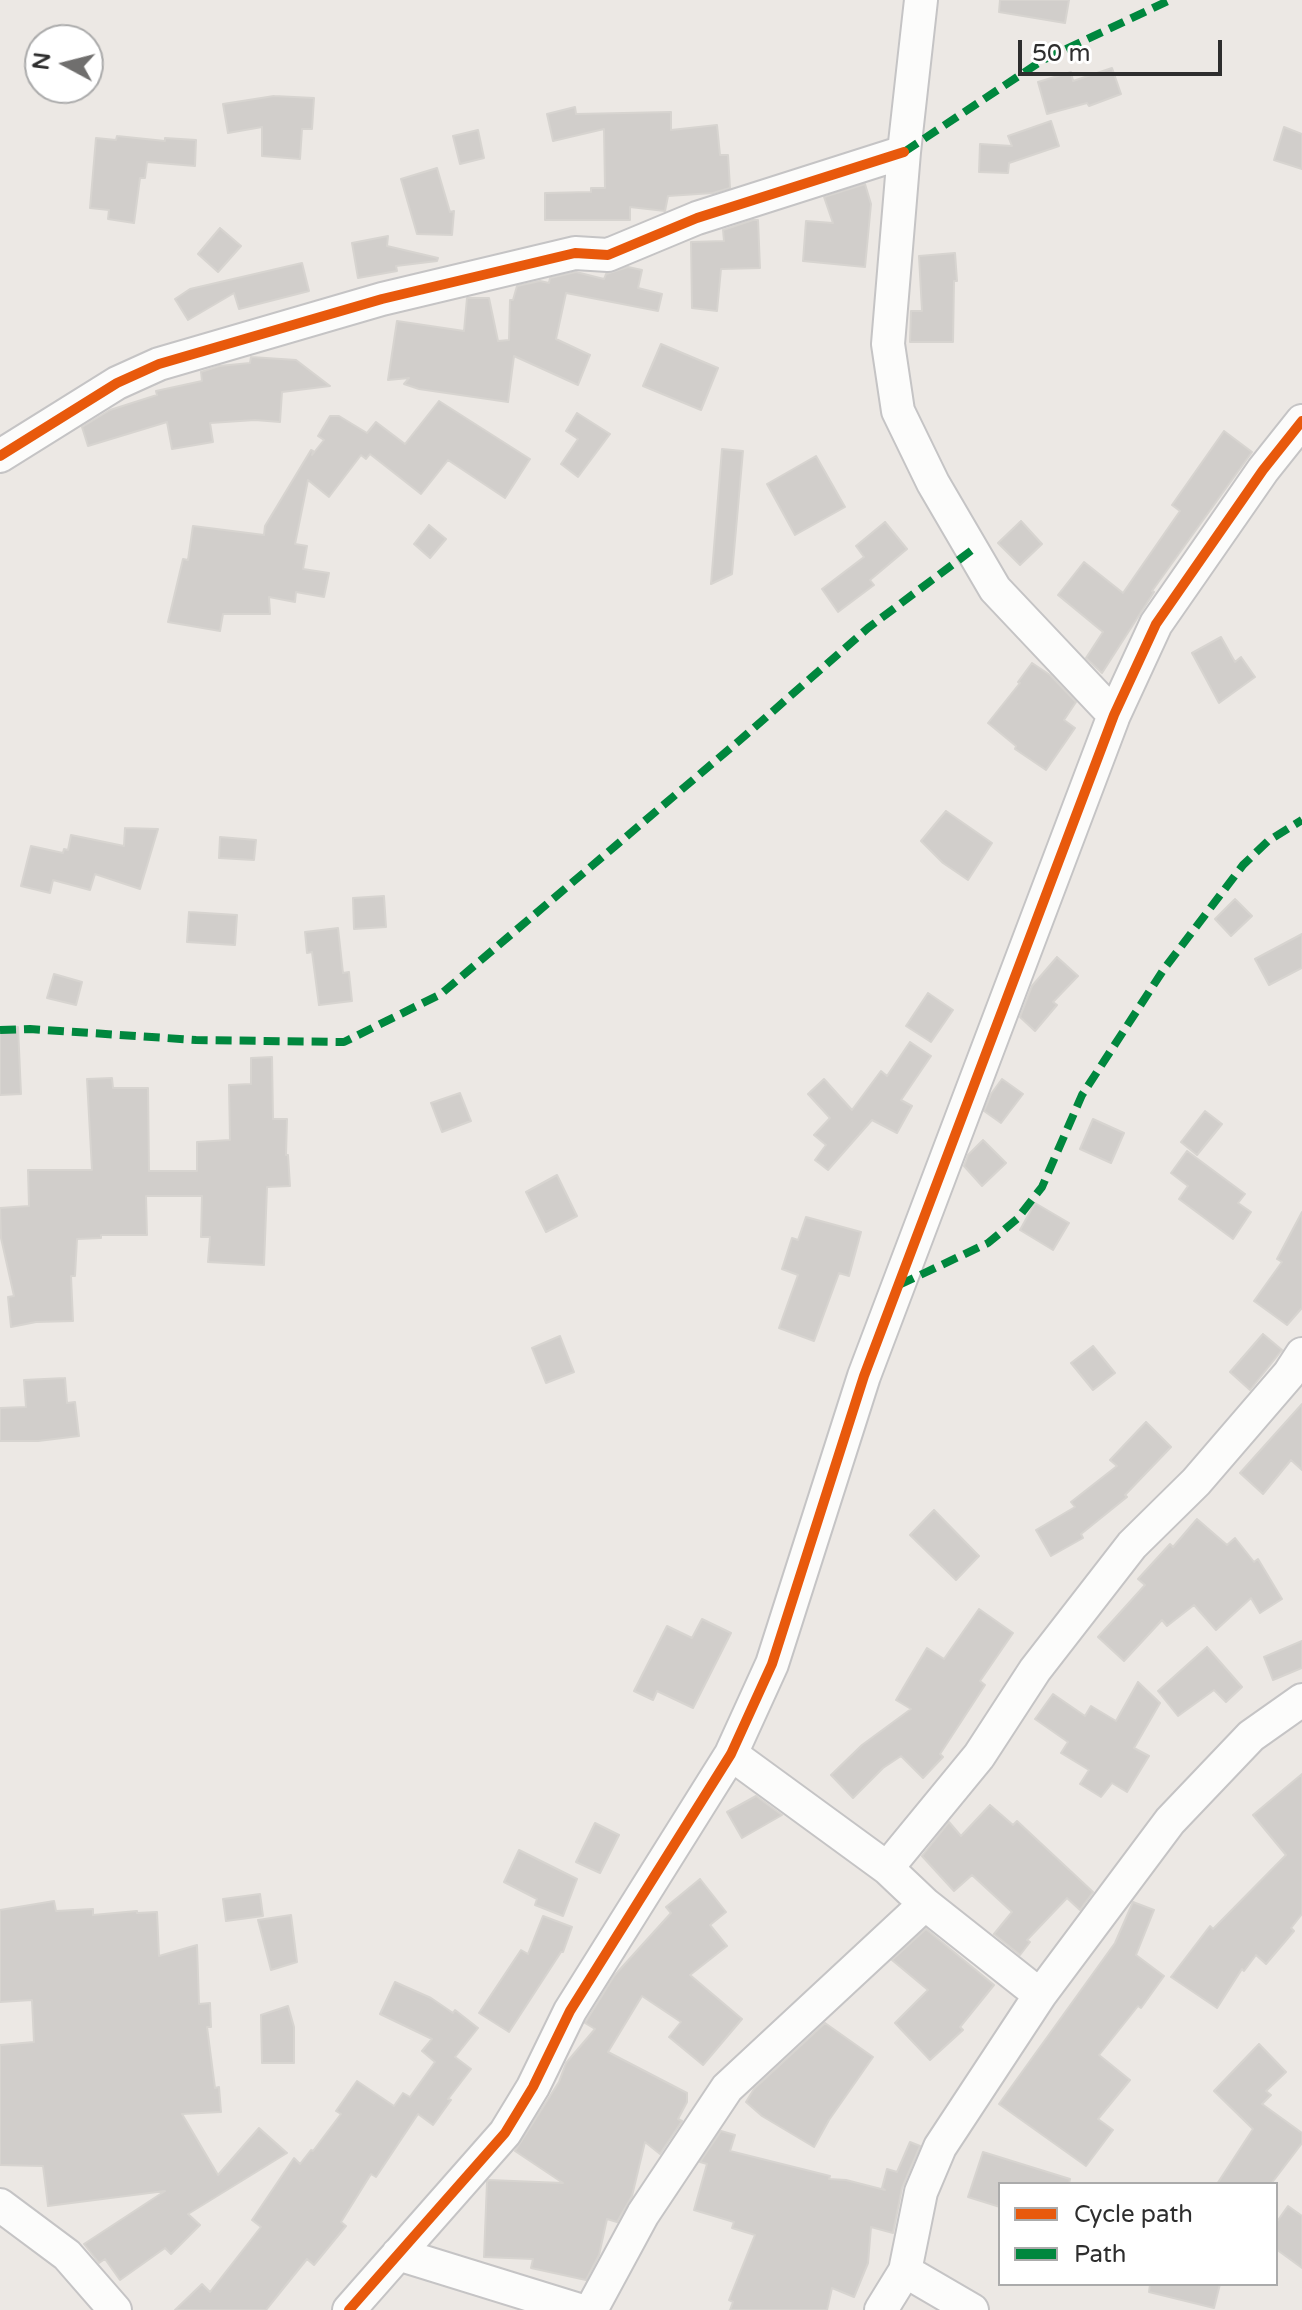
<!DOCTYPE html>
<style>
body{margin:0}
#map{position:relative;width:1302px;height:2310px;overflow:hidden;background:#ece8e4;font-family:"Varela Round",sans-serif}
canvas{display:block}
.legend{position:absolute;left:998px;top:2182px;width:280px;height:104px;box-sizing:border-box;background:#fff;border:2px solid #ababab;margin:0;padding:10px 14px;list-style:none;font-size:24px;color:#2e2e2e}
.legend li{display:flex;align-items:center;gap:16px;height:40px}
.legend b{width:40px;border:2px solid #ababab}
.north{position:absolute;left:24px;top:24px;width:80px;height:80px;box-sizing:border-box;background:#fff;border:2px solid #ababab;border-radius:50%;rotate:277deg;font-size:22px;font-weight:700;line-height:32px;text-align:center;color:#2e2e2e}
.north::after{content:'';display:block;margin:auto;width:28px;height:36px;background:#706f6e;clip-path:polygon(50% 0,100% 100%,50% 72%,0 100%)}
.scale{position:absolute;left:1018px;top:40px;width:204px;height:36px;box-sizing:border-box;border:4px solid #2e2e2e;border-top:0;padding-left:10px;font-size:24px;line-height:28px;white-space:nowrap;color:#2e2e2e;-webkit-text-stroke:6px #fff;paint-order:stroke}
</style>
<div id="map">
<canvas width="1302" height="2310"></canvas>
<ul class="legend">
<li><b style="height:10px;background:#e8590c"></b>Cycle path</li>
<li><b style="height:10px;background:#00873e"></b>Path</li>
</ul>
<div class="north">N</div>
<div class="scale">50 m</div>
</div>
<script>
const g = document.querySelector('canvas').getContext('2d');
g.lineJoin = 'round';
function fill(path, color) { g.fillStyle = color; g.fill(path, 'evenodd'); }
const shape = rows => new Path2D(rows.map(r => 'M' + r).join(''));
function stroke(path, color, width, dash) { g.strokeStyle = color; g.lineWidth = width; g.lineCap = dash ? 'butt' : 'round'; g.setLineDash(dash || []); g.stroke(path); }
const building = shape([
 [1000,0,1069,0,1065,23,999,12,1000,0],
 [1112,68,1121,94,1089,106,1087,103,1047,114,1038,82,1071,72,1073,81,1112,68],
 [274,96,314,98,312,129,302,129,300,159,262,156,262,127,228,133,223,104,274,96],
 [575,107,576,114,671,112,671,130,717,125,720,155,728,155,730,188,713,193,668,196,665,211,630,207,630,220,545,220,545,193,591,192,591,188,605,188,604,129,553,141,547,114,575,107],
 [1051,121,1059,146,1009,163,1008,173,979,172,980,144,1012,146,1008,136,1051,121],
 [1284,127,1302,134,1302,169,1274,160,1284,127],
 [478,130,484,158,460,164,453,136,478,130],
 [117,136,165,141,165,138,196,140,195,166,147,162,145,178,140,178,134,223,108,219,109,210,90,208,96,138,116,140,117,136],
 [437,168,450,212,454,211,452,235,417,234,401,179,437,168],
 [865,184,871,204,865,267,803,261,806,221,833,223,824,197,865,184],
 [753,220,758,220,760,268,721,269,717,311,692,308,691,242,724,241,723,230,753,220],
 [220,228,241,246,218,272,198,254,220,228],
 [388,236,387,246,438,258,437,261,396,266,397,271,358,278,352,243,388,236],
 [955,253,957,281,954,281,953,342,910,342,911,311,922,311,919,256,955,253],
 [302,263,309,291,239,309,234,293,188,320,175,299,190,289,302,263],
 [628,267,642,270,638,288,662,294,658,311,566,293,556,339,590,355,578,385,514,356,508,402,419,389,404,384,409,378,388,380,397,321,464,331,467,298,489,298,498,341,509,340,510,300,513,300,517,286,540,281,549,283,550,278,576,272,604,279,606,274,628,267],
 [661,344,718,368,701,410,643,386,661,344],
 [251,357,296,360,330,386,282,392,280,422,255,420,210,423,213,442,172,449,167,422,88,446,82,427,110,410,157,395,156,391,202,381,201,372,219,366,250,363,251,357],
 [439,401,530,459,505,498,448,460,421,494,370,454,366,459,361,455,329,497,308,480,295,544,307,546,303,569,329,573,324,597,296,592,295,602,269,597,270,614,223,614,220,631,168,622,183,559,188,560,193,526,264,535,265,526,311,450,313,451,312,455,324,440,318,436,330,416,339,416,367,433,376,422,405,444,439,401],
 [577,413,610,434,578,477,561,464,578,439,566,431,577,413],
 [1224,431,1252,452,1152,591,1154,592,1102,673,1086,658,1103,632,1058,595,1084,562,1123,593,1180,511,1172,505,1224,431],
 [722,449,743,451,732,574,711,584,722,449],
 [816,456,845,507,795,535,767,484,816,456],
 [1021,521,1042,544,1020,565,998,543,1021,521],
 [885,522,907,549,870,580,874,585,838,612,822,589,864,557,856,546,885,522],
 [429,525,446,539,430,558,414,544,429,525],
 [1221,637,1235,662,1241,657,1255,677,1219,703,1192,653,1221,637],
 [1032,663,1050,675,1076,702,1064,720,1075,728,1046,770,1015,749,1016,746,988,723,1020,683,1018,682,1032,663],
 [946,811,992,843,968,880,943,863,921,841,946,811],
 [125,828,158,829,140,889,95,874,90,890,53,880,50,893,21,886,31,846,63,853,64,849,68,850,71,835,124,846,125,828],
 [220,837,256,840,254,860,219,858,220,837],
 [384,896,386,927,354,929,353,898,384,896],
 [1235,899,1252,916,1231,936,1215,919,1235,899],
 [189,912,237,915,235,945,187,942,189,912],
 [338,928,343,973,349,972,352,1001,319,1005,312,952,307,953,305,932,338,928],
 [1302,934,1302,968,1269,985,1255,959,1302,934],
 [1057,957,1078,976,1053,1002,1057,1005,1035,1031,1020,1017,1032,986,1057,957],
 [54,974,82,982,76,1005,47,998,54,974],
 [928,993,953,1010,931,1042,906,1026,928,993],
 [0,1027,18,1027,21,1094,0,1095,0,1027],
 [910,1042,931,1056,901,1100,912,1106,897,1133,872,1120,828,1170,815,1160,826,1145,814,1135,830,1118,808,1094,824,1079,852,1110,881,1071,887,1076,910,1042],
 [272,1057,273,1119,287,1119,286,1155,288,1155,290,1186,267,1187,264,1265,208,1262,210,1237,201,1237,202,1196,146,1196,147,1235,101,1235,101,1238,77,1239,75,1276,71,1276,73,1321,36,1322,11,1327,8,1297,14,1296,1,1238,0,1208,29,1206,28,1170,92,1170,87,1079,112,1078,113,1088,148,1088,149,1171,197,1171,197,1142,230,1140,229,1085,251,1084,251,1058,272,1057],
 [1002,1079,1023,1094,1001,1123,984,1111,991,1094,1002,1079],
 [460,1093,471,1121,442,1132,431,1103,460,1093],
 [1205,1111,1222,1124,1197,1155,1181,1142,1205,1111],
 [1093,1119,1124,1133,1111,1163,1080,1149,1093,1119],
 [983,1140,1006,1163,982,1186,964,1166,968,1155,983,1140],
 [1187,1151,1245,1194,1238,1203,1251,1212,1233,1239,1179,1199,1188,1186,1171,1173,1187,1151],
 [557,1175,577,1216,546,1232,526,1192,557,1175],
 [1035,1203,1069,1223,1053,1250,1020,1230,1035,1203],
 [1302,1212,1302,1308,1287,1325,1254,1301,1282,1262,1277,1259,1302,1212],
 [806,1217,861,1232,849,1276,839,1273,814,1341,779,1328,798,1275,782,1269,792,1238,798,1240,806,1217],
 [1263,1334,1282,1350,1250,1390,1230,1372,1263,1334],
 [560,1336,574,1372,546,1383,532,1348,560,1336],
 [1093,1346,1115,1373,1093,1390,1071,1363,1093,1346],
 [65,1378,67,1403,75,1402,79,1436,38,1441,0,1441,0,1408,26,1407,24,1380,65,1378],
 [1302,1404,1302,1470,1291,1460,1263,1494,1240,1473,1302,1404],
 [1146,1422,1171,1447,1125,1495,1127,1497,1081,1534,1083,1538,1051,1556,1036,1530,1075,1507,1071,1502,1117,1466,1110,1460,1146,1422],
 [934,1510,979,1556,956,1580,910,1535,934,1510],
 [1197,1519,1227,1545,1235,1538,1254,1562,1258,1559,1282,1599,1260,1613,1251,1598,1216,1630,1194,1605,1167,1626,1162,1620,1124,1661,1098,1637,1145,1585,1138,1579,1170,1544,1173,1547,1197,1519],
 [979,1609,1013,1633,980,1681,985,1685,940,1754,943,1757,923,1778,901,1756,883,1768,853,1798,831,1775,862,1745,911,1709,896,1700,927,1648,944,1659,979,1609],
 [702,1619,731,1633,693,1708,657,1691,653,1700,634,1691,667,1626,692,1638,702,1619],
 [1302,1641,1302,1668,1273,1680,1264,1657,1302,1641],
 [1207,1647,1242,1687,1226,1702,1214,1690,1178,1716,1158,1691,1207,1647],
 [1138,1682,1160,1703,1134,1748,1149,1756,1127,1792,1112,1783,1101,1797,1080,1784,1089,1770,1061,1753,1068,1742,1035,1719,1053,1694,1085,1716,1091,1706,1116,1721,1138,1682],
 [1302,1774,1302,1914,1291,1928,1294,1931,1266,1964,1256,1955,1244,1971,1242,1969,1217,2008,1171,1977,1210,1926,1213,1929,1286,1855,1253,1815,1302,1774],
 [756,1796,782,1815,742,1838,727,1812,756,1796],
 [990,1805,1013,1825,1017,1821,1093,1892,1080,1910,1067,1898,1027,1940,1030,1942,1020,1955,994,1934,1012,1912,972,1875,954,1891,922,1856,949,1822,961,1836,990,1805],
 [595,1823,619,1835,600,1873,576,1862,595,1823],
 [519,1850,577,1879,563,1916,535,1905,537,1899,504,1882,519,1850],
 [700,1879,726,1912,710,1925,727,1946,690,1975,742,2019,703,2065,669,2037,681,2022,642,1996,608,2052,687,2093,687,2102,678,2119,682,2121,660,2154,645,2142,632,2196,617,2222,607,2219,599,2255,586,2280,531,2268,533,2259,484,2257,487,2182,489,2180,563,2183,515,2151,559,2082,566,2063,595,2029,585,2023,614,1976,671,1913,666,1907,700,1879],
 [260,1894,263,1916,226,1921,223,1899,260,1894],
 [54,1901,56,1911,93,1909,93,1915,137,1911,137,1913,157,1912,159,1956,197,1945,199,2004,210,2003,211,2027,207,2027,215,2088,219,2087,221,2112,182,2114,218,2175,259,2128,287,2153,188,2214,200,2225,171,2254,165,2248,120,2280,105,2259,99,2263,84,2244,165,2191,48,2206,43,2166,0,2165,0,2045,34,2042,32,2000,0,2002,0,1910,54,1901],
 [1133,1902,1154,1910,1136,1955,1164,1976,1141,2008,1138,2006,1099,2055,1130,2080,1098,2119,1113,2130,1086,2166,999,2104,1115,1943,1133,1902],
 [291,1915,297,1962,271,1970,258,1920,291,1915],
 [543,1916,572,1927,563,1952,561,1952,509,2032,479,2013,521,1950,528,1954,543,1916],
 [926,1929,994,1985,960,2027,963,2030,930,2060,895,2023,928,1990,892,1960,926,1929],
 [395,1982,431,1998,453,2013,455,2010,478,2028,455,2057,471,2069,448,2099,451,2100,433,2125,418,2114,376,2177,371,2174,341,2222,346,2226,314,2265,307,2259,266,2310,175,2310,202,2284,210,2292,261,2227,252,2220,294,2158,300,2164,311,2150,313,2151,341,2114,336,2111,357,2081,394,2106,403,2093,410,2097,435,2062,422,2051,432,2039,380,2014,395,1982],
 [288,2006,294,2027,294,2063,262,2063,261,2015,288,2006],
 [825,2023,873,2057,829,2120,814,2147,762,2116,746,2102,754,2089,825,2023],
 [1259,2044,1286,2072,1266,2091,1271,2095,1262,2104,1302,2133,1302,2143,1271,2184,1217,2184,1253,2129,1214,2091,1259,2044],
 [721,2131,735,2135,730,2151,830,2176,829,2179,846,2180,885,2190,882,2188,887,2169,897,2172,910,2142,920,2146,902,2188,893,2233,871,2227,868,2263,854,2297,832,2288,827,2310,730,2310,733,2302,729,2300,755,2235,732,2228,734,2222,694,2210,707,2164,700,2162,721,2131],
 [983,2152,1070,2179,1069,2184,1000,2184,1000,2207,968,2197,983,2152],
 [1288,2206,1302,2216,1302,2268,1276,2249,1276,2223,1288,2206],
 [1150,2284,1220,2284,1214,2308,1149,2292,1150,2284]
]);
fill(building, '#d1cecb');
stroke(building, '#d7d4d0', 2);
const minor = shape([
 [921,0,904,152,888,344,898,411,933,483,995,589,1114,715],
 [0,456,117,383,159,364,382,299,575,253,608,255,697,218,904,152],
 [731,1754,887,1868,925,1904,1040,1995],
 [887,1868,979,1756,1035,1670,1132,1545,1196,1482,1289,1374,1302,1354],
 [0,2205,67,2255,115,2310],
 [398,2254,579,2310],
 [905,2271,972,2310],
 [349,2310,505,2133,533,2087,570,2011,731,1754,772,1664,864,1376,1114,715,1156,624,1263,470,1302,421],
 [591,2310,643,2214,727,2088,925,1904],
 [881,2310,905,2271,921,2192,940,2147,1040,1995,1170,1821,1251,1736,1302,1700]
]);
stroke(minor, '#c5c4c5', 36);
stroke(minor, '#fcfcfb', 32);
stroke(shape([
 [904,152,1043,60,1170,0],
 [0,1030,30,1029,196,1040,344,1042,441,994,740,740,868,628,972,550],
 [899,1285,988,1243,1017,1219,1042,1187,1082,1095,1164,969,1243,865,1268,841,1302,820]
]), '#00873e', 8, [16, 8]);
stroke(shape([
 [0,456,117,383,159,364,382,299,575,253,608,255,697,218,904,152],
 [349,2310,505,2133,533,2087,570,2011,731,1754,772,1664,864,1376,1114,715,1156,624,1263,470,1302,421]
]), '#e8590c', 10);
</script>
